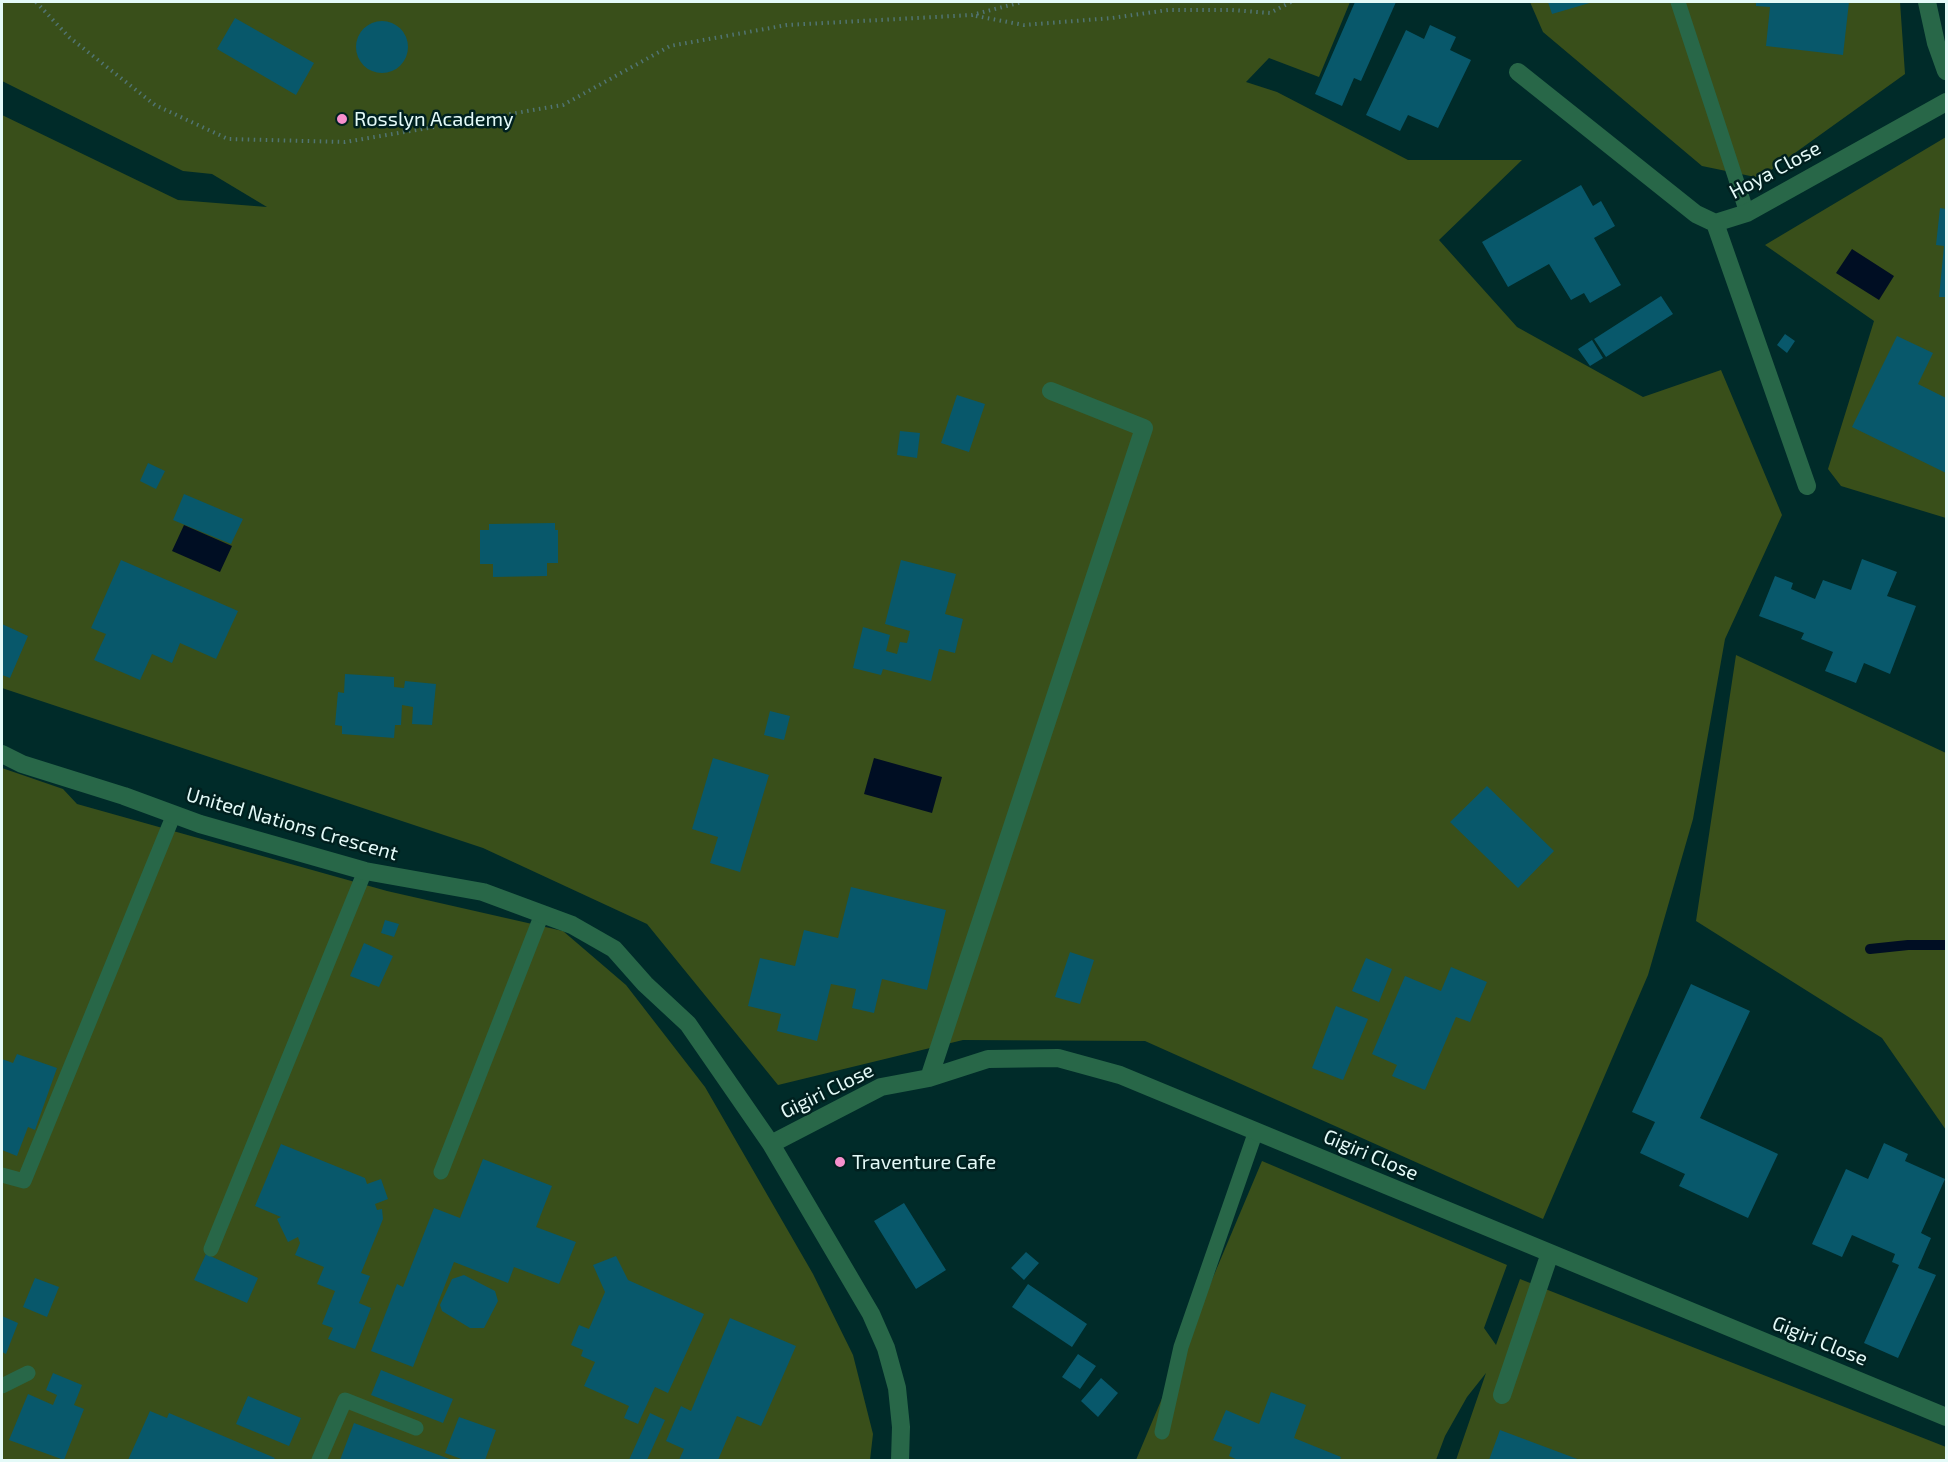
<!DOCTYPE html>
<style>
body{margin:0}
#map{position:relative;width:1948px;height:1462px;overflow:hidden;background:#002b29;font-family:"Exo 2",sans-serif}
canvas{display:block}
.frame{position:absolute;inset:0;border:3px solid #e4faf8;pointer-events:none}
</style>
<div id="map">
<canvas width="1948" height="1462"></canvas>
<div class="frame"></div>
</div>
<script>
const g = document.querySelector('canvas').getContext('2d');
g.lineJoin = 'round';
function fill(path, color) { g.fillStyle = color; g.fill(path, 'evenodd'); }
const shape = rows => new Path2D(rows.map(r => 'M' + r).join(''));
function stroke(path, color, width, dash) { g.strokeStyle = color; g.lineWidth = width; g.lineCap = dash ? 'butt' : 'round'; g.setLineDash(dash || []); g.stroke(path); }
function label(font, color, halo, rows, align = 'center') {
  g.font = font + ' "Exo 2",sans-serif'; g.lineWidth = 5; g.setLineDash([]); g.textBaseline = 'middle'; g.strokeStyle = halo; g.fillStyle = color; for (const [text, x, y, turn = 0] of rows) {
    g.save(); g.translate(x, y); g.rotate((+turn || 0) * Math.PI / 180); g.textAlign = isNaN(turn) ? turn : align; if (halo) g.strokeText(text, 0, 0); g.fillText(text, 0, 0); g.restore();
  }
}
fill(shape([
 [2,2,1350,2,1319,77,1269,58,1246,82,1277,92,1408,160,1522,160,1439,240,1517,327,1643,397,1721,370,1782,515,1725,639,1693,819,1648,975,1543,1219,1145,1041,963,1040,778,1085,647,924,483,848,2,688,2,115,178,200,267,207,212,174,183,171,2,81],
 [1530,2,1900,2,1905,74,1760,178,1702,166,1543,32],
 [1946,137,1946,518,1841,486,1828,469,1874,321,1765,245],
 [1736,655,1946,753,1946,1130,1882,1038,1696,921],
 [2,768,63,789,77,804,387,891,563,931,626,985,705,1087,813,1274,853,1355,873,1434,870,1460,2,1460],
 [1262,1161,1507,1265,1484,1328,1496,1345,1520,1279,1946,1447,1946,1460,1456,1460,1486,1373,1467,1397,1445,1436,1436,1460,1136,1460]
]), '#394f1a');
fill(shape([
 [1852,249,1894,276,1879,300,1836,273],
 [184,525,232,546,220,572,172,551],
 [874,758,942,777,932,813,864,794]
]), '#000e23');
stroke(shape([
 [1870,949,1908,945,1946,945]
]), '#000e23', 10);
fill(shape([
 [1355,2,1396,2,1361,81,1354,78,1342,106,1315,94],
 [1548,2,1593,2,1552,14],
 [1756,2,1849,2,1843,55,1766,46,1770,7,1756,6],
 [235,18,314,63,296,95,217,49],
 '356 47a26 26 0 1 1 52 0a26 26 0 1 1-52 0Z',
 [1430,25,1456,37,1450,50,1471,60,1438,128,1408,115,1400,131,1366,115,1406,30,1424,39],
 [1581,185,1593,206,1601,201,1615,226,1594,238,1621,285,1590,303,1584,293,1571,300,1549,264,1508,287,1482,242],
 [1940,208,1946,209,1946,297,1939,297,1944,246,1936,245],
 [1661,296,1673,314,1606,357,1594,339],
 [1785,334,1795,341,1787,353,1777,345],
 [1897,336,1933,353,1918,384,1946,398,1946,473,1852,427],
 [1592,340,1603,358,1590,366,1578,349],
 [957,395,985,404,969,452,941,443],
 [900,431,920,433,917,458,897,455],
 [148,463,165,471,156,489,140,481],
 [184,494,243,519,231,544,173,520],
 [555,523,555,530,558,530,558,563,547,563,547,576,493,577,493,564,480,564,480,530,489,530,489,524],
 [1862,559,1897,572,1887,596,1916,606,1890,674,1864,663,1856,683,1825,671,1833,652,1801,639,1804,633,1759,616,1775,576,1793,583,1791,589,1815,599,1823,580,1851,590],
 [121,560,238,611,216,659,180,643,172,663,152,654,140,680,94,660,106,634,91,628],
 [901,560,956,574,945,614,963,619,955,653,939,649,931,681,883,669,881,675,853,668,863,627,890,635,886,651,897,654,900,642,907,643,910,631,885,624],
 [2,624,28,636,10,678,2,675],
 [345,674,394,677,394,687,404,688,405,681,436,684,432,725,412,724,413,707,402,705,401,725,395,725,394,738,342,734,342,726,335,725,338,692,344,693],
 [770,711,790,716,784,740,764,735],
 [713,758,769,775,740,872,710,863,718,837,692,829],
 [1487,786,1554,851,1518,888,1450,822],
 [851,887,946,910,927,990,882,979,874,1013,852,1008,856,989,831,984,817,1041,777,1031,781,1014,748,1006,760,958,795,966,804,930,838,938],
 [385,920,399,924,394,937,381,933],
 [364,943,393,956,379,987,350,976],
 [1070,952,1094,960,1080,1004,1055,997],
 [1366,958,1392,969,1379,1002,1352,991],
 [1451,967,1487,982,1470,1022,1456,1017,1425,1090,1392,1076,1397,1065,1372,1054,1405,976,1441,991],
 [1691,984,1750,1011,1700,1118,1778,1154,1748,1218,1679,1186,1685,1174,1640,1153,1655,1122,1632,1112],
 [1336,1006,1368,1019,1343,1080,1312,1068],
 [17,1054,57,1068,35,1130,28,1127,17,1156,2,1150,2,1059,13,1063],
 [1884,1143,1908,1154,1905,1161,1945,1179,1921,1233,1931,1238,1918,1268,1936,1275,1898,1358,1864,1343,1899,1265,1892,1262,1895,1254,1852,1235,1842,1257,1812,1244,1846,1169,1868,1179],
 [281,1144,365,1178,367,1184,381,1179,388,1199,375,1204,377,1210,382,1209,383,1219,361,1273,370,1276,359,1303,371,1308,355,1349,328,1339,333,1328,322,1324,335,1291,317,1284,324,1267,295,1255,300,1243,298,1237,288,1242,277,1219,281,1217,255,1206],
 [483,1159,552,1186,536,1227,576,1242,559,1284,514,1267,508,1283,454,1262,413,1367,371,1351,397,1284,403,1287,434,1208,460,1218],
 [904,1203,946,1270,916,1289,874,1221],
 [1026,1252,1039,1263,1024,1280,1011,1268],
 [206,1254,258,1278,247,1303,194,1280],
 [616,1256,628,1280,704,1314,668,1393,655,1387,638,1424,624,1418,629,1406,584,1386,595,1362,581,1356,583,1350,571,1345,579,1325,589,1329,605,1292,593,1265],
 [464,1275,495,1291,498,1301,484,1328,470,1328,442,1311,440,1305,452,1279],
 [35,1278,59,1287,47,1317,23,1307],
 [1028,1284,1087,1324,1072,1347,1012,1307],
 [2,1316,18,1323,6,1354,2,1352],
 [730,1318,796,1346,761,1426,737,1416,718,1460,679,1460,684,1449,666,1441,681,1406,691,1411],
 [1078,1354,1096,1366,1080,1389,1062,1377],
 [381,1370,453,1399,443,1423,371,1395],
 [53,1373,82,1385,74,1405,84,1409,64,1460,9,1440,28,1394,53,1405,57,1395,46,1390],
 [1101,1378,1118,1393,1098,1417,1081,1401],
 [1271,1392,1306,1405,1294,1438,1341,1457,1340,1460,1236,1460,1238,1460,1229,1456,1232,1447,1213,1440,1226,1410,1259,1424],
 [248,1396,301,1418,289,1446,236,1424],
 [150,1411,167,1418,169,1413,275,1458,273,1460,128,1460],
 [650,1413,665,1420,647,1460,629,1460],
 [459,1417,496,1430,485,1460,464,1460,445,1453],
 [354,1423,452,1460,340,1460],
 [1500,1430,1580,1460,1489,1460]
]), '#08586b');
stroke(shape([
 [36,2,69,37,155,105,228,139,345,142,563,105,670,46,787,25,972,15,1022,2],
 [976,16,1024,25,1112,18,1168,10,1232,10,1270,13,1291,2]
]), '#517472', 4, [1.5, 4.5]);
stroke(shape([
 [1678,2,1747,213],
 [441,1172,542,914],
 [2,1175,24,1181,174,814],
 [211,1249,365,871],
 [2,1386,28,1373],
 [1162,1432,1181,1347,1256,1131],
 [319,1460,345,1400,416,1428]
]), '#286748', 15);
stroke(shape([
 [1927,2,1936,43,1946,71],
 [1518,72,1696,214,1715,223,1747,213,1946,102],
 [1715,223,1807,486],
 [2,754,22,764,124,796,200,824,365,871,483,892,572,925,614,949,645,984,688,1024,771,1144,871,1314,886,1348,897,1388,901,1427,900,1460],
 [929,1078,1144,428,1051,391],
 [771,1144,881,1087,929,1078,988,1059,1058,1058,1120,1075,1946,1417],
 [1502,1395,1550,1253]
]), '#286748', 18);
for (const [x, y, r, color] of [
 [342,119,6,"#f790cd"],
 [840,1162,6,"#f790cd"]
]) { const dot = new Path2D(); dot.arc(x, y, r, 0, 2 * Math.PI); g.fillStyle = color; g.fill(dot); stroke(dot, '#00201f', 2); }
label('20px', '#e4faf8', '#00201f', [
 ["Rosslyn Academy",354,119],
 ["Traventure Cafe",852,1162]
], 'left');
label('20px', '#e4faf8', '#00201f', [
 ["Hoya Close",1775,170,-28],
 ["United Nations Crescent",292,824,16],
 ["Gigiri Close",827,1091,-26],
 ["Gigiri Close",1371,1155,23],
 ["Gigiri Close",1820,1341,22]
]);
</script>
